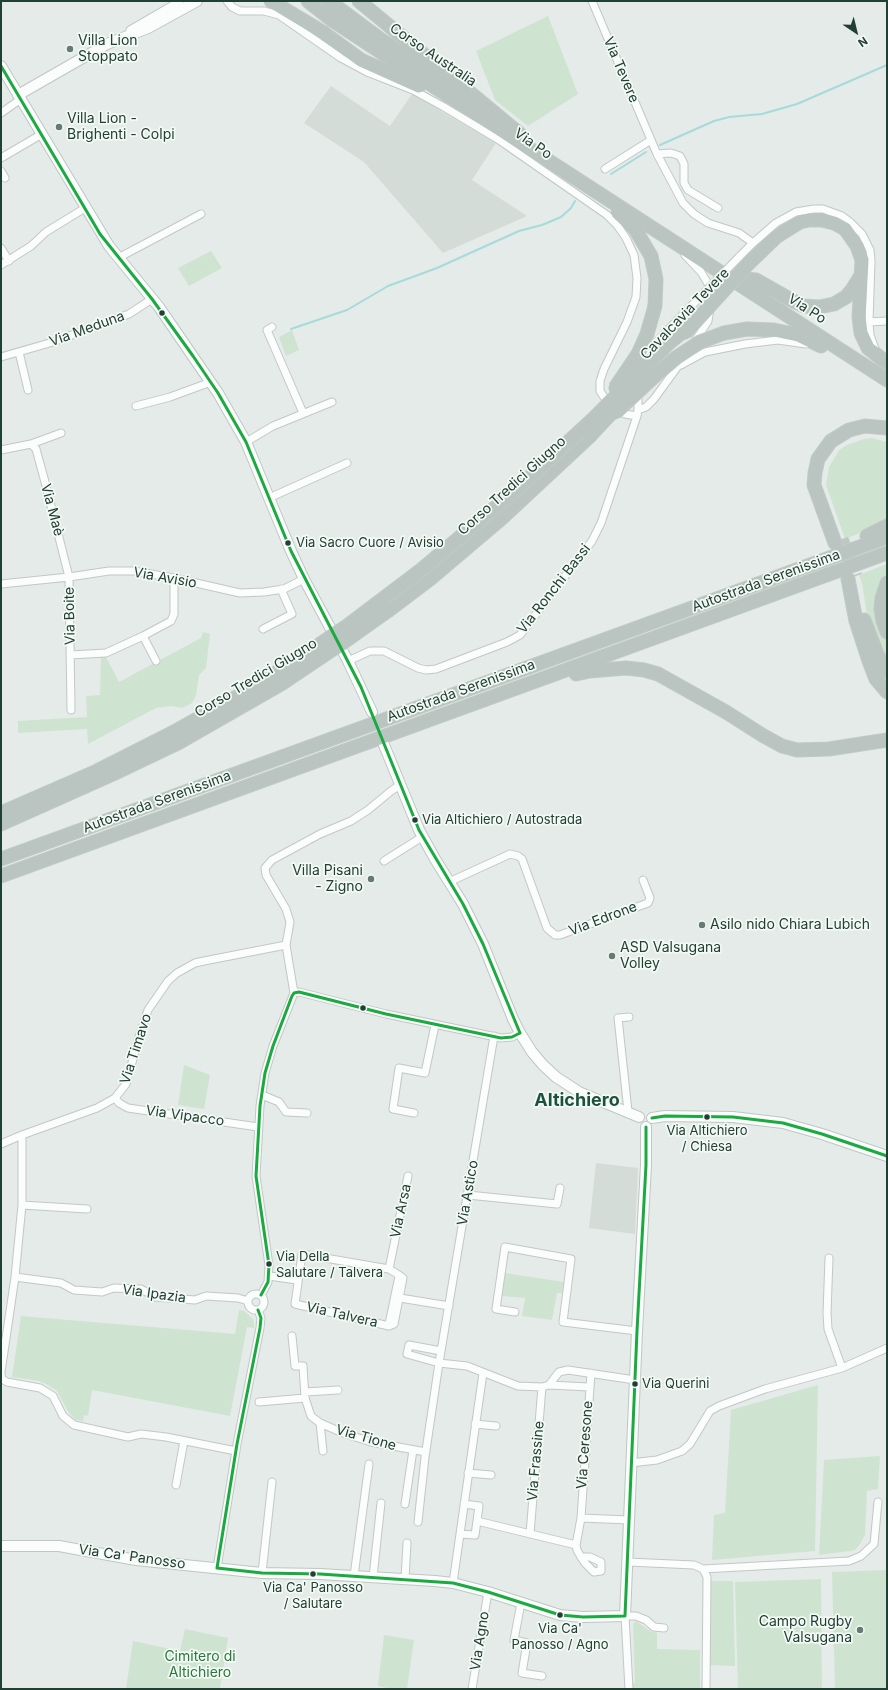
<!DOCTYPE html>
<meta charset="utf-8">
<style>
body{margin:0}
#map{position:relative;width:888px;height:1690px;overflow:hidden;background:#e5ebe8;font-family:Inter,sans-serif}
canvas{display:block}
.frame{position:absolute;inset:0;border:2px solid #223f33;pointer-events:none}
.north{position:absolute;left:836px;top:12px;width:40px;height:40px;-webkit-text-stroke:3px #f3f9f5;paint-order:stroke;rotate:145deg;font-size:11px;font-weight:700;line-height:16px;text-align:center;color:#223f33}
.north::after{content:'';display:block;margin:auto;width:14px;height:18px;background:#223f33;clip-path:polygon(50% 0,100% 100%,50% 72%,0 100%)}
</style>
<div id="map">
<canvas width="888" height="1690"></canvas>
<div class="frame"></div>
<div class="north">N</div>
</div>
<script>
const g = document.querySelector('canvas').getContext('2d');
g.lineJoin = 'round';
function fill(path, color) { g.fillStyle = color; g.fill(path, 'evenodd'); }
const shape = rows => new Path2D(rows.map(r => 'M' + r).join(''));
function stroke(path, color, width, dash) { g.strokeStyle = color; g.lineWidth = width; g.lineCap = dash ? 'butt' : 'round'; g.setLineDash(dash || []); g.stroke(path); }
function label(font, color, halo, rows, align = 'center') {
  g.font = font + ' Inter,sans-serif'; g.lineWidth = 3.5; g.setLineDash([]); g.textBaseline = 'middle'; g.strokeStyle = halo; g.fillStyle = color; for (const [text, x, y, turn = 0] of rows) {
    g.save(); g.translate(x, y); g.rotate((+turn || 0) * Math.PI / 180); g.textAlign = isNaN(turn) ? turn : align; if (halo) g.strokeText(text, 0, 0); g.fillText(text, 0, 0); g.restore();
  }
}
fill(shape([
 [331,86,390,126,412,94,496,143,472,180,527,216,443,253,364,162,304,123],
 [596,1163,638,1168,635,1234,589,1228]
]), '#d3dcd7');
fill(shape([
 [548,16,578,94,528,126,495,100,476,51],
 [211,251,222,268,189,286,178,268],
 [292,330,299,350,286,356,279,337],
 [872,438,887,442,887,522,845,539,826,485,829,467,839,450,847,445,864,439],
 [887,564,887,575,883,581,884,634,887,638,887,664,867,615,862,583,859,575],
 [203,632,210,634,206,668,199,675,196,695,192,703,182,708,171,706,156,708,88,744,87,729,18,733,18,721,87,717,86,696,100,695,101,657,106,657,119,682,201,638],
 [184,1065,210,1075,204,1109,178,1105],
 [505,1273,564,1282,562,1293,557,1293,552,1320,522,1316,525,1298,502,1296],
 [239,1310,244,1311,253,1319,254,1324,254,1328,247,1327,230,1416,92,1390,88,1416,84,1415,83,1421,76,1420,69,1413,57,1391,48,1385,39,1381,12,1377,21,1316,235,1334],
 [818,1385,815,1551,712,1560,714,1515,725,1513,731,1410],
 [880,1456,878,1489,867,1491,865,1535,860,1544,855,1550,850,1551,819,1555,824,1460],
 [887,1570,887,1689,835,1689,832,1572],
 [821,1579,822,1689,738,1689,735,1582],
 [710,1581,733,1581,735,1666,709,1665],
 [636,1621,650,1631,657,1633,657,1649,700,1650,700,1689,631,1689,631,1684,635,1683,633,1624],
 [185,1629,228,1638,220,1689,126,1689,133,1641,180,1651],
 [384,1635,414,1640,407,1689,392,1689,378,1686]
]), '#cee4d1');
stroke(shape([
 [660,145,714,121,729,117,762,114,797,104,887,65],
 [611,174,646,152],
 [291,329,347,310,388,286,437,268,519,231,542,225,561,217,571,208,575,201]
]), '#a5dbda', 2);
stroke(shape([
 [842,539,856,576]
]), '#bec9c4', 13, [13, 6]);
const street = shape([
 [227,1,232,7,240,11,264,11,279,15,341,58,367,72,413,90,444,107,499,140,607,215,617,225,626,238,634,255,637,278,636,297,627,322,604,369,600,381,600,391,608,403,625,414,637,416],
 [592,1,657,154,683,203,694,214,708,223,739,233,753,243],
 [129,35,130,30,180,1],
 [1,113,21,99],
 [657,154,671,153,680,156,684,164,684,183,688,190,718,208],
 [1,158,42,134],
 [605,169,651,140],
 [1,171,5,178],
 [1,248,9,261],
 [685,255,701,272,710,287,712,297,708,321,694,343],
 [739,257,753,243,776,223,796,212,814,209,823,209,842,216,850,222,862,234,870,250,871,261,869,322,870,335,876,352],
 [118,258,201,214],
 [1,265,31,246,46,232,85,208],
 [869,322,887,321],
 [272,327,267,330,303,413],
 [19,352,28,390],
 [1,357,53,342,129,314,152,299],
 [641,358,665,333],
 [681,365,705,352,745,344,778,340,806,344],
 [136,406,170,397,211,382],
 [638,410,646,407,654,399,686,355],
 [246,442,273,426,332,402],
 [31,444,61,433],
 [1,450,31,444,36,449,45,482,69,577,71,710],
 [269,498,347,463],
 [1,584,69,577,109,571,134,571,174,578,240,593,264,592,284,589,304,579],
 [263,629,292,614,281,589],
 [143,636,156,661],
 [70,655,106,653,143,636,171,621,174,614,174,578],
 [348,661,370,651,384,651,418,668,426,670,436,669,507,642,520,635,592,541,601,523,637,416,638,410,638,391],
 [384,861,422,837],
 [449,882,510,854,518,856,522,859,547,928,555,935,560,935,648,903,650,898,643,880],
 [294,993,286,945,290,922,286,909,266,875,265,868,272,860,320,834,351,821,368,810,391,791,400,785],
 [262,1095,279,1102,286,1112,307,1113],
 [115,1098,119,1103,128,1108,258,1127],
 [628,1111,618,1018,629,1017],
 [414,1113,393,1109,399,1068,425,1073,435,1025],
 [1,1144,22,1135,97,1108,115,1098,126,1084,139,1037,148,1010,168,981,177,973,195,963,204,961,286,945],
 [468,1195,557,1204,560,1188],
 [22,1205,87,1209],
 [302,1254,389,1269,399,1275,403,1278,394,1324,389,1326,295,1304,302,1254],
 [829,1258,827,1313,828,1329,842,1368],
 [389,1269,408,1176],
 [269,1276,297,1280],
 [15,1277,61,1283,74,1290,102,1292,114,1288,141,1289,155,1297,195,1300,206,1296,238,1298,248,1301],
 '248 1302a8 8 0 1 1 16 0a8 8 0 1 1-16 0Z',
 [261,1295,268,1282,269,1265,256,1176,260,1106,265,1073,273,1046,294,993,299,992,386,1014,501,1038,512,1037,520,1033],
 [400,1298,449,1306],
 [515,1312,496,1309,505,1247,571,1259,563,1322,637,1331],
 [389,1324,399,1276],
 [292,1336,295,1366,303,1366,305,1398,311,1416,320,1423,343,1433,371,1442,426,1452],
 [441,1351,409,1345,407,1354,439,1363,467,1366,518,1386,542,1387,549,1385,559,1372,568,1370,635,1380],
 [1,1372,15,1277,22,1205,22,1135],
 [1,1374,2,1379,7,1382,40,1388,53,1396,63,1416,74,1425,128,1437,141,1434,166,1437,236,1451],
 [549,1385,589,1387],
 [305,1392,338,1390],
 [259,1402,305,1398],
 [320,1423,323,1451],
 [475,1424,496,1426],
 [631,1463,657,1460,682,1451,690,1444,710,1411,719,1406,765,1389,842,1368,887,1348],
 [468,1473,491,1475],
 [176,1485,184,1441],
 [405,1504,413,1450],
 [581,1518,629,1520],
 [477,1521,576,1545,581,1518,591,1373],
 [418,1522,425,1457,439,1363,494,1036],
 [460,1534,475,1535,477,1521,479,1506,464,1504],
 [530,1534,542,1387],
 [576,1545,577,1550,581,1557,585,1563,594,1572,601,1571,601,1562,590,1557,581,1557],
 [628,1562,694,1565,703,1569,707,1577,706,1689],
 [217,1568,237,1444,260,1328,261,1318,258,1310],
 [703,1569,849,1561,861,1556,874,1544,878,1502],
 [262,1573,272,1482],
 [354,1576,369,1464],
 [373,1577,381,1503],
 [405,1579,407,1543],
 [453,1583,483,1373],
 [521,1603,514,1640,527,1643,522,1673,542,1676],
 [472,1689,488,1592],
 [629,1689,625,1616,636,1616,646,1620,654,1627,664,1628]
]);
const secondary = shape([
 [1,66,109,246,159,307,218,393,246,442,291,551,304,579,348,661,372,712],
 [18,95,107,44,148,28,197,1],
 [384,745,419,830,435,859,463,904,483,944,513,1019,520,1033,532,1052,543,1065,556,1077,579,1092,639,1117],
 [652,1118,665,1116,733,1117,783,1123,822,1134,887,1156],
 [1,1546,59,1546,136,1560,262,1573,320,1574,435,1581,453,1583,488,1592,560,1615,583,1617,625,1616,637,1331,646,1165,646,1127]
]);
const highway = shape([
 [271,1,324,33,361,60,419,86],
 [308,1,332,20,373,47,887,380],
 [329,1,380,39,472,101],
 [359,1,520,134],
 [618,213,635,229,651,256,656,279,655,306],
 [749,263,776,237,800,222,809,220,822,220,834,223,845,229,857,246,862,260,859,317,861,333,868,348,887,363],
 [745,279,756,280,795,302,804,306,819,307,834,304,846,297,852,290,860,277],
 [724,333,747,329,774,330,798,335,821,346],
 [867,536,887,526],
 [835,543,814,485,815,473,818,459,831,441,849,430,865,426,887,428],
 [848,579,856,621,869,661,876,679,887,692],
 [887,583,882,598,881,609,883,621,887,632],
 [389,610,430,579,502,518,590,436],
 [864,620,877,654,887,671],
 [576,674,590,671,626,668,644,670,658,674,726,712,762,735,782,746,797,750,829,749,887,740],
 [1,813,97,771,172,733],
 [1,824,113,774,178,743],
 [1,859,887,537],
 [1,876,887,553]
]);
stroke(street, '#c2c8c5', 9);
stroke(secondary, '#bec7c3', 12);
stroke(highway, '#c1cac6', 15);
stroke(street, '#fbfcfc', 7);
stroke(secondary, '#fbfcfc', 10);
stroke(highway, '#bac4c0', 13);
const streetBridge = shape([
 [665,333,739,257]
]);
const highwayBridge = shape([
 [685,333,749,263],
 [615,388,638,354,647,334,655,306],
 [615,413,658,373,677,357,700,342,724,333],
 [590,436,619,405],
 [172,733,242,694,307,653,347,626,421,570,516,490,593,419,669,343,689,327],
 [178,743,281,684,351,637,389,610]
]);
stroke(streetBridge, '#c2c8c5', 9, []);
stroke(highwayBridge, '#c1cac6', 15, []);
stroke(streetBridge, '#fbfcfc', 7);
stroke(highwayBridge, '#bac4c0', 13);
stroke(shape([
 [1,66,100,234,152,299,193,356,218,393,246,442,291,551,361,687,419,830,463,904,483,944,520,1033],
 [299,992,386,1014,501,1038,512,1037,520,1033],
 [652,1118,665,1116,733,1117,783,1123,822,1134,887,1156],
 [261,1295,268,1282,269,1265,256,1176,260,1106,265,1073,273,1046,292,996,294,993,299,992],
 [217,1568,262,1573,320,1574,453,1583,488,1592,560,1615,583,1617,625,1616],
 [217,1568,237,1444,260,1328,261,1318,258,1310],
 [625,1616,637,1331,646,1165,646,1127]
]), '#1baa40', 3);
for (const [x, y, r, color] of [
 [70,49,4,"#667b72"],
 [59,127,4,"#667b72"],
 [162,313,3.5,"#223f33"],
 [288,543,3.5,"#223f33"],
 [415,820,3.5,"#223f33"],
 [371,879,4,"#667b72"],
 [702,925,4,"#667b72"],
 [612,956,4,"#667b72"],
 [363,1008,3.5,"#223f33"],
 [707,1117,3.5,"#223f33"],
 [269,1264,3.5,"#223f33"],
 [635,1384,3.5,"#223f33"],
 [313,1574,3.5,"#223f33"],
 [560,1615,3.5,"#223f33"],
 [860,1630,4,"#667b72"]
]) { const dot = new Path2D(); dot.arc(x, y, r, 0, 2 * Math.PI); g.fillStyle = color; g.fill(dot); stroke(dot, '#f3f9f5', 1.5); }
label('13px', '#223f33', '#f3f9f5', [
 ["Via Sacro Cuore / Avisio",296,543],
 ["Via Altichiero / Autostrada",422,820],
 ["Via Altichiero",707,1131,"center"],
 ["/ Chiesa",707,1147,"center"],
 ["Via Della",276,1257],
 ["Salutare / Talvera",276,1273],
 ["Via Querini",642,1384],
 ["Via Ca' Panosso",313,1588,"center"],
 ["/ Salutare",313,1604,"center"],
 ["Via Ca'",560,1629,"center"],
 ["Panosso / Agno",560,1645,"center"]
], 'left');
label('14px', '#223f33', '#f3f9f5', [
 ["Villa Lion",78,41],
 ["Stoppato",78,57],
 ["Villa Lion -",67,119],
 ["Brighenti - Colpi",67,135],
 ["Villa Pisani",363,871,"right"],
 ["- Zigno",363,887,"right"],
 ["Asilo nido Chiara Lubich",710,925],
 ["ASD Valsugana",620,948],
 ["Volley",620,964],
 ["Campo Rugby",852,1622,"right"],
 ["Valsugana",852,1638,"right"]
], 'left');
label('14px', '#223f33', '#f3f9f5', [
 ["Corso Australia",433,55,34],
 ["Via Tevere",621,70,67],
 ["Via Po",533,144,35],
 ["Via Po",807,309,33],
 ["Cavalcavia Tevere",685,314,-46],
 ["Via Meduna",87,329,-20],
 ["Corso Tredici Giugno",512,486,-42],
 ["Via Maè",52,510,75],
 ["Via Avisio",165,578,10],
 ["Autostrada Serenissima",766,581,-20],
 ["Via Ronchi Bassi",554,589,-52],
 ["Via Boite",70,616,-91],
 ["Corso Tredici Giugno",256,678,-31],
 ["Autostrada Serenissima",461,691,-20],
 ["Autostrada Serenissima",157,802,-20],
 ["Via Edrone",603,919,-21],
 ["Via Timavo",136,1049,-72],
 ["Via Vipacco",185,1116,8],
 ["Via Astico",468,1193,-80],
 ["Via Arsa",401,1211,-78],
 ["Via Ipazia",154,1294,8],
 ["Via Talvera",342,1315,13],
 ["Via Tione",366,1438,16],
 ["Via Ceresone",585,1445,-86],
 ["Via Frassine",536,1461,-85],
 ["Via Ca' Panosso",132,1557,8],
 ["Via Agno",480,1641,-81]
]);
label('14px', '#2a783c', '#f3f9f5', [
 ["Cimitero di",200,1657],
 ["Altichiero",200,1673]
]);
label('bold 18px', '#1c523d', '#f3f9f5', [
 ["Altichiero",577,1101]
]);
</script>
